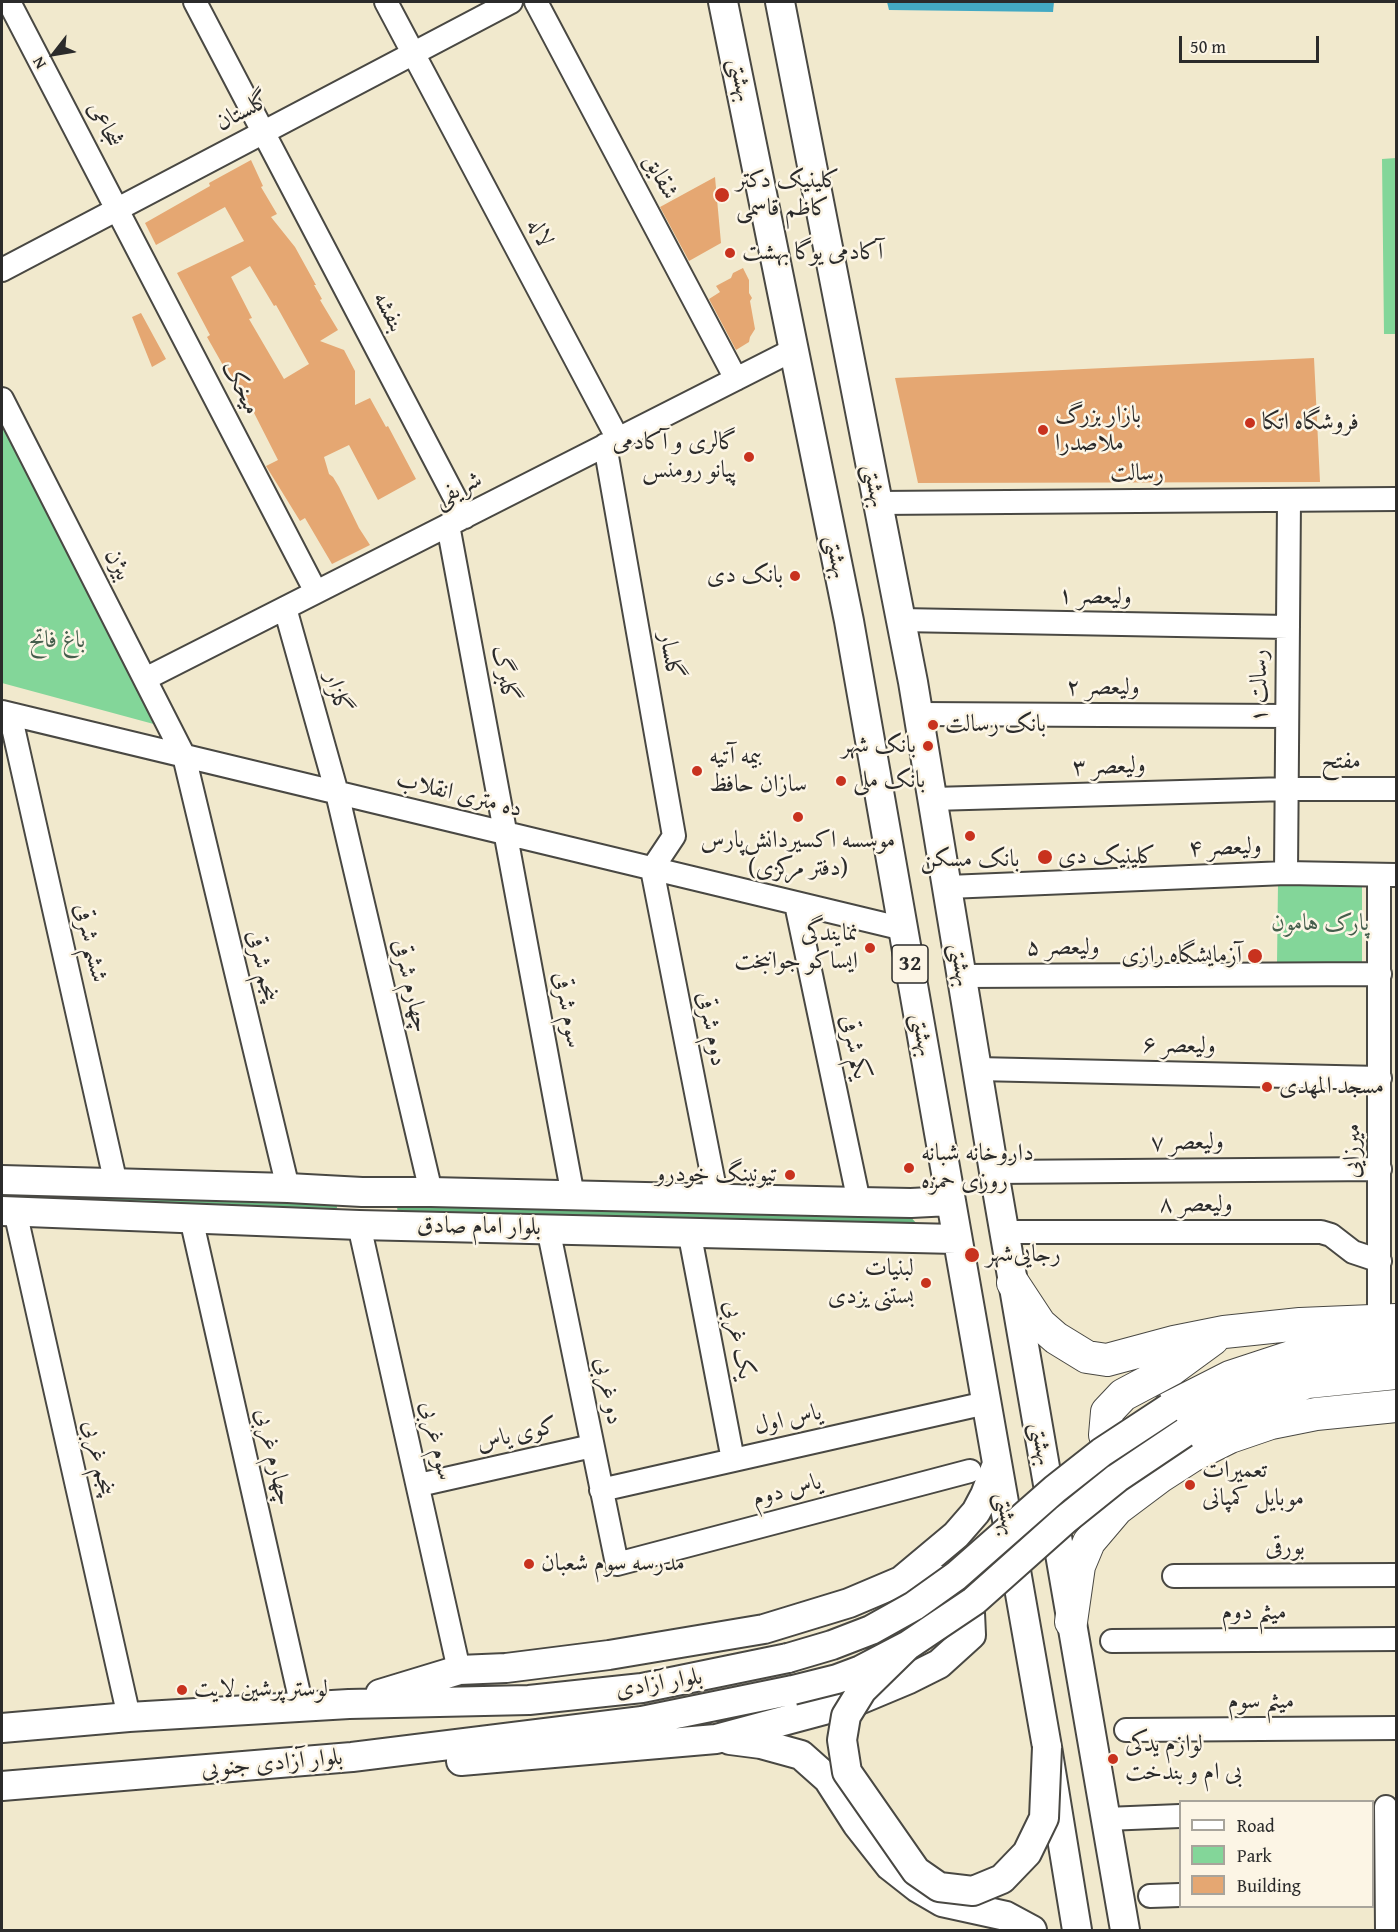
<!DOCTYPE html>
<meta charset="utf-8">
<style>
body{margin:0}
#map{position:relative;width:1398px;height:1932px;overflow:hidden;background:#f1e9cd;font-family:"Gentium Book Plus",serif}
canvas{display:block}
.frame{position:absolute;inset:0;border:3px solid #2b2b2b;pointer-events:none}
.legend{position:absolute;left:1179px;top:1800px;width:195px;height:108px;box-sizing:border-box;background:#fcf5e5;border:2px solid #a8a49b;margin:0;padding:8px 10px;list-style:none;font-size:18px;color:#2b2b2b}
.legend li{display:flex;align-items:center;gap:12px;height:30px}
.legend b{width:30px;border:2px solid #a8a49b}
.north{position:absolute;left:24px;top:24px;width:60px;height:60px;-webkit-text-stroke:4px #fcf5e5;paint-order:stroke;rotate:239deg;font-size:16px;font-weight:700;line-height:24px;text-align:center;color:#2b2b2b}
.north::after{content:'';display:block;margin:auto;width:21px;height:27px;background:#2b2b2b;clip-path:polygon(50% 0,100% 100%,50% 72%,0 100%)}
.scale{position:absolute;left:1179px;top:36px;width:140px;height:27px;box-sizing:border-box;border:3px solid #2b2b2b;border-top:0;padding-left:8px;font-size:18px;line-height:21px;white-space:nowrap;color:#2b2b2b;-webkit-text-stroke:4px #fcf5e5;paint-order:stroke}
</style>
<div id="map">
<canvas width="1398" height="1932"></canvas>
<div class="frame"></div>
<ul class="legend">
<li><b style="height:8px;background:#fff"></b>Road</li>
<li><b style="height:16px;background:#83d699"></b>Park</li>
<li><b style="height:16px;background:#e5a772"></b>Building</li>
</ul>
<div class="north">N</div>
<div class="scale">50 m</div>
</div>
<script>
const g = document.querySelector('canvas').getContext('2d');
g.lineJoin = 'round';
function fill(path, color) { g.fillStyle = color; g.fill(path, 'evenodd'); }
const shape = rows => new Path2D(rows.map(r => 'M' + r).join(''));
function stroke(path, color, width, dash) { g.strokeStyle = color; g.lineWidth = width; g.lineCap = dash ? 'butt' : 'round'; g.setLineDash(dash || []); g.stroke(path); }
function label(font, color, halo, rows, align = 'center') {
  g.font = font + ' "Gentium Book Plus",Amiri,serif'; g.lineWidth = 5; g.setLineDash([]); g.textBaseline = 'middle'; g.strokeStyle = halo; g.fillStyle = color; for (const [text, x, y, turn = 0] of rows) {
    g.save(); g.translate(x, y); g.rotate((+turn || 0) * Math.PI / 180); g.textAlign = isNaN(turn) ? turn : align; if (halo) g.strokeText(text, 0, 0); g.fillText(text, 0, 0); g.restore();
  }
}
fill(shape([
 [1396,158,1396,334,1384,334,1382,159],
 [2,401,161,726,2,683],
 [1278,884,1362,885,1362,966,1277,963]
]), '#83d699');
fill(shape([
 [2,1192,336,1200,337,1208,90,1205,2,1201],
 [401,1205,908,1214,917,1224,913,1228,398,1214,397,1207]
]), '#6ab781');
fill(shape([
 [887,2,1054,2,1053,12,889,10]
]), '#43a9c3');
fill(shape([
 [251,160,263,186,261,187,277,214,271,217,295,247,316,285,314,285,322,299,320,300,338,330,320,341,344,350,355,371,355,405,370,398,386,427,388,426,416,479,378,500,349,445,324,457,329,474,333,477,339,487,359,528,370,545,332,564,305,518,300,521,266,466,278,460,252,409,242,394,238,396,223,368,224,367,207,337,210,335,177,273,244,241,225,207,156,245,145,223,210,186,209,183],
 [250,266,274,306,276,305,309,364,284,379,249,319,252,318,231,277],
 [715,177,721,243,689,261,660,207],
 [743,268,749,280,749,293,752,298,750,301,755,329,750,337,749,342,736,350,709,299,720,292,716,286,731,278,733,273],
 [141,313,166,359,152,367,132,317],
 [1314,358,1320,482,918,483,895,378]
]), '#e5a772');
const minor = shape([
 [9,2,316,592],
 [195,2,465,517],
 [386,2,618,439],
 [536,2,736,379],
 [2,270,511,2],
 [2,399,184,756,288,1188],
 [605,445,674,836,652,869],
 [878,503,1396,499],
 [448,525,573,1196],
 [285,608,337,793,431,1192],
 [900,620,1288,627],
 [145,679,795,349],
 [2,712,904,929],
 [10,714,116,1184],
 [919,714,1287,716],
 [933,799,1287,789,1396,789],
 [652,869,717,1199],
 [1286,873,1289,500],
 [1379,875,1379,1320],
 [948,887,1286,873,1396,875],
 [796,904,859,1202],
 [962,976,1380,974],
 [977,1069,1380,1078],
 [994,1172,1380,1169],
 [15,1211,129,1717],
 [191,1218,302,1707],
 [359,1225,459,1670],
 [548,1228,617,1564,970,1471],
 [689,1231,733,1460],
 [1004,1232,1321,1232,1331,1235,1353,1252,1380,1261],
 [419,1485,592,1446],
 [601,1490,986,1403],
 [1174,1576,1396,1575],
 [1112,1641,1396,1639],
 [1126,1730,1396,1728],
 [1386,1807,1387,1930],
 [1106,1819,1180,1816],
 [1150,1896,1180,1895]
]);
const major = shape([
 [723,2,849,621,1047,1747,1077,1930],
 [780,2,913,682,994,1172,1125,1930],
 [2,1180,288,1188,362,1192,431,1192,859,1202,911,1203,950,1201],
 [2,1211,359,1225,956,1239],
 [380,1694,459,1670,506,1668,609,1655,764,1629,849,1603,901,1581,956,1535,976,1512,985,1495,997,1464],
 [2,1728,129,1717,349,1704,529,1700,642,1688,788,1658],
 [730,1740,761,1744,801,1755,828,1779,857,1824,890,1866,918,1888,942,1902,1006,1916,1032,1930],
 [461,1761,716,1739,854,1702,909,1679,939,1664,971,1635,970,1613,962,1595,941,1580,901,1581],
 [2,1786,352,1757,642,1721,793,1690]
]);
const highway = shape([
 [1013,1283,1040,1324,1056,1338,1087,1357,1107,1360,1174,1342,1224,1332,1300,1324,1396,1320],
 [1169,1408,1230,1377,1300,1354,1324,1350,1396,1345],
 [1184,1433,1243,1405,1308,1382,1396,1373],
 [1127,1468,1120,1465,1109,1446,1105,1435,1107,1412,1123,1395,1172,1369,1213,1339],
 [1071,1622,1079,1566,1089,1542,1117,1509,1161,1476,1192,1456,1230,1437,1271,1423,1316,1414,1396,1406]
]);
stroke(minor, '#494843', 26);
stroke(major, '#494843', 32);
stroke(highway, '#494843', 34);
stroke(minor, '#fff', 22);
stroke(major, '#fff', 28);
stroke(highway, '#fff', 32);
const majorBridge = shape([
 [907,1646,862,1690,846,1716,842,1740,847,1772,916,1871,939,1887,973,1891,1002,1879,1027,1853,1044,1818,1047,1747],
 [788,1658,832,1645,871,1630,914,1606,956,1576,1055,1489,1102,1452,1169,1408],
 [793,1690,837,1679,861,1670,907,1646,974,1601,1066,1519,1117,1478,1184,1433]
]);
stroke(majorBridge, '#494843', 32, []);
stroke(majorBridge, '#fff', 28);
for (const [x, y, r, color] of [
 [722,195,8,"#c8321e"],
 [730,253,6,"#c8321e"],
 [1250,423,6,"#c8321e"],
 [1043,430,6,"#c8321e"],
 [749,457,6,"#c8321e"],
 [795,576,6,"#c8321e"],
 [933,725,6,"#c8321e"],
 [928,746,6,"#c8321e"],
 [697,771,6,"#c8321e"],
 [841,781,6,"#c8321e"],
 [798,817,6,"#c8321e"],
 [970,836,6,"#c8321e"],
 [1045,857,8,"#c8321e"],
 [870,948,6,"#c8321e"],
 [1255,956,8,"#c8321e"],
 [1267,1087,6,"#c8321e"],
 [909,1168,6,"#c8321e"],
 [790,1175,6,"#c8321e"],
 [972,1255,8,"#c8321e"],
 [926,1283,6,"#c8321e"],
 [1190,1485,6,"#c8321e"],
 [529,1564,6,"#c8321e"],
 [182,1690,6,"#c8321e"],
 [1113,1759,6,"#c8321e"]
]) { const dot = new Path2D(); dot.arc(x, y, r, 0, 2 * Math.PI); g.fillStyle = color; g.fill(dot); stroke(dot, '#fcf5e5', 2); }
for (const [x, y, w] of [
 [910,964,36]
]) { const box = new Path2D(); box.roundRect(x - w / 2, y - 19, w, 38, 4.5); g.fillStyle = '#fcf5e5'; g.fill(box); stroke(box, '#2b2b2b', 1.5); }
label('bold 22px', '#2b2b2b', null, [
 ["32",910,964]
]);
label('24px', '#2b2b2b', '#fcf5e5', [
 ["بهشتى",740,80,78],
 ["گلستان",243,112,-28],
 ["شجاعی",104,125,63],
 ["شقایق",660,177,62],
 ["لاله",539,233,62],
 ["بنفشه",388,312,62],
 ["میخک",240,388,63],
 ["رسالت",1137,474],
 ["بهشتی",874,486,79],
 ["شریفی",458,490,-27],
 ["بهشتى",836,557,79],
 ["بیژن",117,565,63],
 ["ولیعصر ۱",1095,597,1],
 ["گلسار",670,656,80],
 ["گلبرگ",504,674,79],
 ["رسالت ۱",1260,686,-90],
 ["ولیعصر ۲",1103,688],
 ["گلزار",337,693,74],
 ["مفتح",1341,762],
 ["ولیعصر ۳",1109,767,-2],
 ["ده متری انقلاب",459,795,14],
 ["ولیعصر ۴",1225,848,-2],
 ["ششم شرقی",90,943,77],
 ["ولیعصر ۵",1063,948],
 ["بهشتی",960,965,81],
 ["پنجم شرقی",262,966,77],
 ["چهارم شرقی",410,986,77],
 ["سوم شرقی",567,1010,80],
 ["دوم شرقی",711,1029,79],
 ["بهشتى",922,1035,80],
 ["ولیعصر ۶",1179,1046,1],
 ["یکم شرقی",854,1047,78],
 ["ولیعصر ۷",1187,1143,-1],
 ["میرزایی",1353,1151,-89],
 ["ولیعصر ۸",1196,1205],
 ["بلوار امام صادق",479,1227,1],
 ["یک غربی",738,1340,79],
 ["دو غربی",608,1391,79],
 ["یاس اول",788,1420,-13],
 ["کوی یاس",517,1435,-13],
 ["سوم غربی",436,1441,77],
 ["بهشتی",1041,1444,80],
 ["چهارم غربی",273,1457,77],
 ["پنجم غربی",98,1458,77],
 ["یاس دوم",787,1491,-15],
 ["بهشتى",1006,1514,80],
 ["بورقی",1285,1548],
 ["میثم دوم",1254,1613],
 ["بلوار آزادی",659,1684,-9],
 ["میثم سوم",1261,1702],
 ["بلوار آزادی جنوبی",272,1764,-5]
]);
label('24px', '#2b2b2b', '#fcf5e5', [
 ["کلینیک دکتر",736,181],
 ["کاظم قاسمی",736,209],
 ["آکادمی یوگا بهشت",742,253],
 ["بازار بزرگ",1055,416],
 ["ملاصدرا",1055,444],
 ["فروشگاه اتکا",1262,423],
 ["گالری و آکادمی",737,443,"right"],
 ["پیانو رومنس",737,471,"right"],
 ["بانک دی",783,576,"right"],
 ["بانک رسالت",945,725],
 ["بانک شهر",916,746,"right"],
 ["بیمه آتیه",709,757],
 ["سازان حافظ",709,785],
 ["بانک ملی",853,781],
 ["موسسه اکسیردانش‌پارس",798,841,"center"],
 ["(دفتر مرکزی)",798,869,"center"],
 ["کلینیک دی",1058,857],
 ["بانک مسکن",970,860,"center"],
 ["نمایندگی",858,934,"right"],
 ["ایساکو جوانبخت",858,962,"right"],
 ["آزمایشگاه رازی",1242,956,"right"],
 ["مسجد المهدی",1279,1087],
 ["داروخانه شبانه",921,1154],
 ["روزی حمزه",921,1182],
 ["تیونینگ خودرو",778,1175,"right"],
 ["رجایی‌شهر",986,1255],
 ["لبنیات",914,1269,"right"],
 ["بستنی یزدی",914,1297,"right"],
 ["تعمیرات",1202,1471],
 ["موبایل کمپانی",1202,1499],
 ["مدرسه سوم شعبان",541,1564],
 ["لوستر پرشين لايت",194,1690],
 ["لوازم یدکی",1125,1745],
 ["بی ام و بندخت",1125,1773]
], 'left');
label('24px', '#455e4c', '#fcf5e5', [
 ["باغ فاتح",57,641],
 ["پارک هامون",1320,924]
]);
</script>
